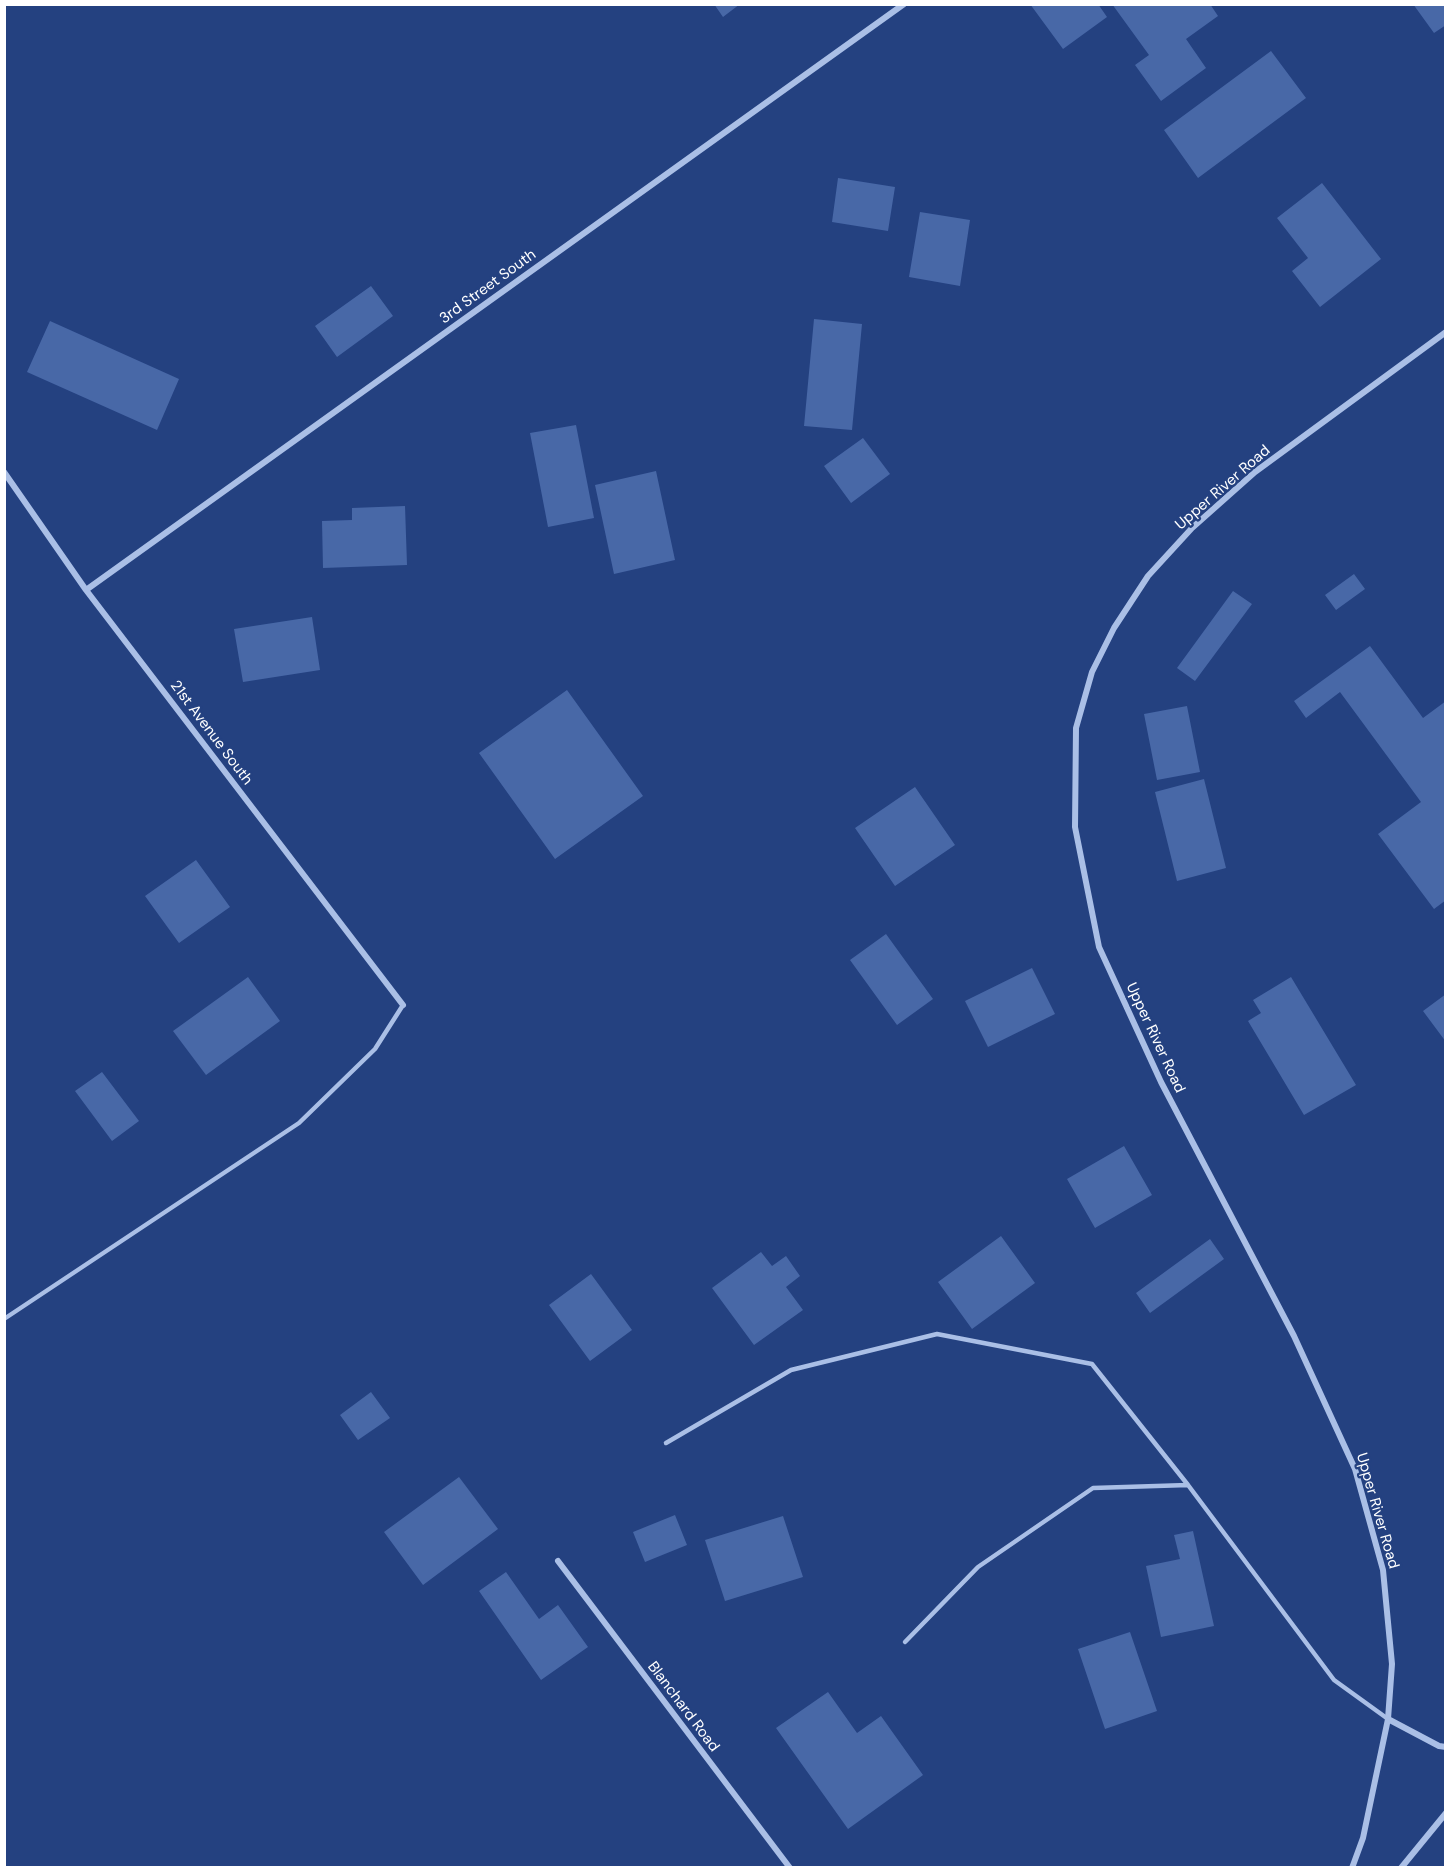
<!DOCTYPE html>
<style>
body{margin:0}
#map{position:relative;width:1450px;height:1872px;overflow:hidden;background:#244180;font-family:"DM Sans",sans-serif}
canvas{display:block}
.frame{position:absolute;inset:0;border:6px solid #fff;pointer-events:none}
</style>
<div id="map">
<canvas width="1450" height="1872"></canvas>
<div class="frame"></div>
</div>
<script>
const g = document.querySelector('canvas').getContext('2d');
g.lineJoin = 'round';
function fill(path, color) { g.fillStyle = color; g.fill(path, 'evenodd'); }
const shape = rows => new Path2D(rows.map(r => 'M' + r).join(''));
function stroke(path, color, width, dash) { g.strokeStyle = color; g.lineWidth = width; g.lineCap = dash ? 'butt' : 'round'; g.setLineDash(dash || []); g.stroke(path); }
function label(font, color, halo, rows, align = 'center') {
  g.font = font + ' "DM Sans",sans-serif'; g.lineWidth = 4.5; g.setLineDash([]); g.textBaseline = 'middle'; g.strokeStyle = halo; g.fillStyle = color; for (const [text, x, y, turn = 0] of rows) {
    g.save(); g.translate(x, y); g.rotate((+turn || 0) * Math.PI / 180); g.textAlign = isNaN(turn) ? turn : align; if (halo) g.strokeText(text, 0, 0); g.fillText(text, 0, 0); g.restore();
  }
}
fill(shape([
 [714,4,740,4,723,17],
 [1030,4,1098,4,1107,17,1063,49],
 [1112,4,1210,4,1218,16,1186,39,1206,68,1161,101,1135,65,1149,55],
 [1413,4,1446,4,1446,25,1434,33],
 [1271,51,1306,98,1198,178,1164,130],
 [838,178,895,187,888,231,832,222],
 [1322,183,1381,259,1320,307,1292,271,1308,258,1277,218],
 [920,212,970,220,960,286,909,277],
 [371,286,393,316,337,357,315,326],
 [814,319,862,324,852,430,804,426],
 [50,321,179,379,157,430,27,372],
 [576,425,594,518,548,527,530,433],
 [863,438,890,474,851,503,824,466],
 [656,471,675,560,614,574,595,485],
 [405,506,407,565,323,568,322,521,352,520,352,508],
 [1354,574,1365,589,1336,610,1325,595],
 [1233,591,1252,604,1195,681,1177,668],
 [312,617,320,670,243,682,234,629],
 [1370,646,1423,718,1446,701,1446,900,1434,909,1378,834,1421,802,1340,692,1306,718,1294,701],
 [567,690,643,796,555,859,479,753],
 [1187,706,1200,772,1157,780,1144,714],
 [1204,779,1226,868,1177,881,1155,792],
 [915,787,955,845,895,886,855,828],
 [196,860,230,907,179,943,145,896],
 [886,934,933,999,897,1025,850,960],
 [1032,968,1055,1014,988,1047,965,1001],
 [248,977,280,1021,206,1075,173,1031],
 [1291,977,1356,1085,1304,1115,1248,1021,1261,1013,1253,1000],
 [1446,994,1446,1042,1423,1011],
 [102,1072,139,1121,112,1141,75,1091],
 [1124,1146,1152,1195,1095,1228,1067,1179],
 [1001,1236,1035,1283,972,1329,938,1282],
 [1210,1239,1224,1259,1150,1313,1136,1293],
 [761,1252,772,1266,786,1256,800,1276,786,1287,803,1310,754,1345,712,1288],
 [591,1274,632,1330,590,1361,549,1305],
 [371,1392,390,1418,358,1440,340,1415],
 [459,1477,498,1529,423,1585,384,1532],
 [675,1515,687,1545,645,1562,633,1532],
 [783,1516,803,1577,725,1601,705,1540],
 [1193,1531,1214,1626,1161,1637,1146,1566,1180,1559,1174,1535],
 [506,1572,539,1619,558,1605,588,1647,541,1680,479,1591],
 [1130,1632,1157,1711,1105,1729,1078,1649],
 [828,1692,857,1733,881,1716,923,1775,848,1829,776,1728]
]), '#4868a7');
stroke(shape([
 [4,1319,299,1123,375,1049,403,1005],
 [666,1443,791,1370,937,1334,1092,1364,1188,1485,1334,1680,1388,1719],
 [905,1642,978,1567,1093,1488,1188,1485]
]), '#aabfe6', 4.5);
stroke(shape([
 [4,472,86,590,403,1005],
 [86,590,904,4],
 [558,1561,790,1868],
 [1388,1719,1439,1746,1446,1747],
 [1352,1868,1363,1838,1388,1719,1392,1664,1383,1570,1355,1469,1294,1336,1161,1082,1099,947,1075,827,1076,728,1092,672,1114,628,1148,576,1192,528,1255,472,1446,332],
 [1401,1868,1446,1813]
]), '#aabfe6', 6);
label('15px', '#fff', '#244180', [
 ["3rd Street South",488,287,-36],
 ["Upper River Road",1223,488,-41],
 ["21st Avenue South",211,733,53],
 ["Upper River Road",1155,1038,65],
 ["Upper River Road",1377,1511,74],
 ["Blanchard Road",683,1707,53]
]);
</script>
